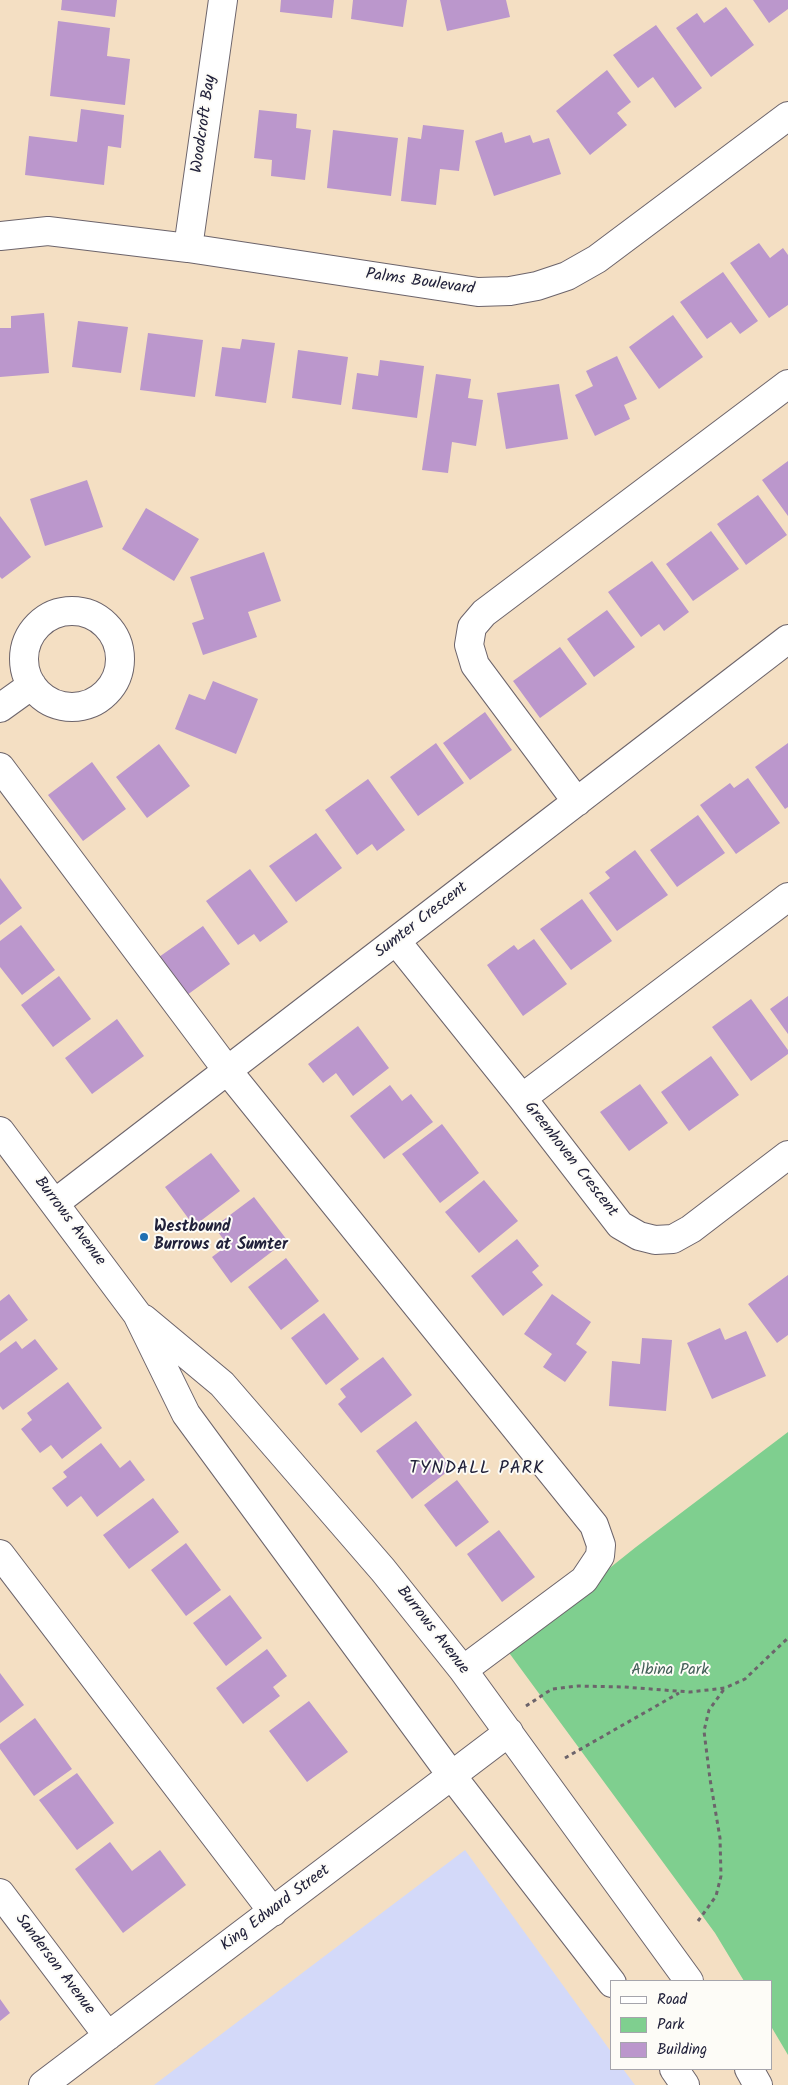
<!DOCTYPE html>
<style>
body{margin:0}
#map{position:relative;width:788px;height:2085px;overflow:hidden;background:#f4dfc3;font-family:Kalam,sans-serif}
canvas{display:block}
.legend{position:absolute;left:610px;top:1980px;width:162px;height:90px;box-sizing:border-box;background:#fdfcf7;border:1px solid #a5a5ac;margin:0;padding:6px 9px;list-style:none;font-size:15px;color:#22223b}
.legend li{display:flex;align-items:center;gap:10px;height:25px}
.legend b{width:25px;border:1px solid #a5a5ac}
</style>
<div id="map">
<canvas width="788" height="2085"></canvas>
<ul class="legend">
<li><b style="height:6px;background:#fff"></b>Road</li>
<li><b style="height:14px;background:#7fcf8f"></b>Park</li>
<li><b style="height:14px;background:#bb97cc"></b>Building</li>
</ul>
</div>
<script>
const g = document.querySelector('canvas').getContext('2d');
g.lineJoin = 'round';
function fill(path, color) { g.fillStyle = color; g.fill(path, 'evenodd'); }
const shape = rows => new Path2D(rows.map(r => 'M' + r).join(''));
function stroke(path, color, width, dash) { g.strokeStyle = color; g.lineWidth = width; g.lineCap = dash ? 'butt' : 'round'; g.setLineDash(dash || []); g.stroke(path); }
function label(font, color, halo, rows, align = 'center') {
  g.font = font + ' Kalam,sans-serif'; g.lineWidth = 4; g.setLineDash([]); g.textBaseline = 'middle'; g.strokeStyle = halo; g.fillStyle = color; for (const [text, x, y, turn = 0] of rows) {
    g.save(); g.translate(x, y); g.rotate((+turn || 0) * Math.PI / 180); g.textAlign = isNaN(turn) ? turn : align; if (halo) g.strokeText(text, 0, 0); g.fillText(text, 0, 0); g.restore();
  }
}
fill(shape([
 [465,1850,612,2053,612,2069,623,2069,635,2085,154,2085]
]), '#d3d9f9');
fill(shape([
 [788,1432,788,2055,772,2028,772,1981,744,1981,715,1933,507,1650,636,1547]
]), '#7fcf8f');
fill(shape([
 [62,0,117,0,115,17,61,10],
 [281,0,334,0,332,18,280,12],
 [353,0,407,0,403,27,351,19],
 [440,0,506,0,510,17,447,31],
 [753,0,788,0,788,9,769,23],
 [726,7,754,45,711,77,676,28,697,13,704,23],
 [58,21,110,28,107,56,130,59,125,105,50,96],
 [656,25,702,88,675,108,653,77,638,88,613,55],
 [607,70,631,102,617,113,627,125,590,155,556,111],
 [81,109,124,115,121,148,108,146,104,185,25,175,29,136,77,142],
 [259,110,297,114,296,128,311,130,305,180,271,176,272,160,254,158],
 [423,125,464,130,459,171,440,169,436,205,401,201,408,137,421,139],
 [333,130,398,138,391,196,327,188],
 [502,132,505,143,530,135,533,143,549,138,561,174,494,196,475,141],
 [759,243,770,258,783,248,788,255,788,305,769,318,730,263],
 [723,272,758,321,740,334,731,322,707,339,680,302],
 [44,313,49,373,0,377,0,328,11,328,11,316],
 [673,315,703,357,659,389,629,347],
 [78,321,128,327,121,373,72,367],
 [148,333,203,340,195,397,140,390],
 [242,339,275,343,266,403,215,396,222,347,240,349],
 [298,350,348,357,341,405,292,398],
 [617,356,637,399,624,405,630,419,595,436,575,395,593,386,586,371],
 [380,360,424,366,417,418,352,409,357,373,378,376],
 [436,374,471,379,468,398,483,400,476,446,452,442,448,473,422,470],
 [559,384,568,439,506,449,497,393],
 [788,461,788,516,762,480],
 [87,480,103,527,45,546,30,499],
 [758,495,787,535,746,565,717,524],
 [146,508,199,539,174,581,122,549],
 [0,516,31,557,2,579,0,577],
 [711,531,739,569,693,601,666,564],
 [264,552,281,601,248,612,257,637,203,655,192,623,204,619,190,577],
 [652,561,689,612,664,631,659,624,641,637,608,592],
 [607,610,635,647,594,677,567,639],
 [560,647,587,684,540,718,513,681],
 [213,681,258,699,236,754,175,729,189,694,205,700],
 [485,712,512,750,470,780,443,743],
 [436,743,464,783,418,816,390,777],
 [788,743,788,807,785,809,755,767],
 [159,744,190,786,147,818,116,777],
 [92,762,126,809,83,841,48,795],
 [748,778,780,823,736,854,700,805,730,783,734,788],
 [368,779,405,830,377,851,372,844,357,855,325,810],
 [698,815,725,853,677,887,650,850],
 [316,833,342,868,296,902,269,866],
 [635,850,668,895,617,931,589,893,610,878,605,872],
 [250,869,288,922,260,942,254,934,238,945,206,901],
 [0,878,22,908,0,925],
 [582,899,612,941,571,970,540,929],
 [21,925,55,970,22,995,0,967,0,941],
 [203,926,230,964,187,995,159,957],
 [534,939,567,984,523,1016,487,965,514,945,518,950],
 [59,976,91,1019,53,1047,21,1005],
 [788,996,788,1034,770,1009],
 [751,999,788,1050,788,1054,751,1081,712,1027],
 [117,1019,144,1056,92,1094,65,1058],
 [358,1026,389,1068,353,1096,336,1073,323,1083,308,1064],
 [711,1056,739,1095,689,1131,661,1092],
 [640,1084,668,1123,629,1151,600,1112],
 [390,1085,402,1101,411,1094,433,1122,384,1159,350,1116],
 [442,1124,479,1173,440,1203,402,1154],
 [211,1153,240,1191,194,1226,165,1187],
 [484,1180,518,1221,479,1253,445,1212],
 [254,1197,287,1240,231,1283,212,1257,228,1245,214,1227],
 [517,1239,539,1266,532,1272,543,1285,503,1316,471,1276],
 [286,1258,319,1301,281,1330,248,1287],
 [788,1275,788,1335,777,1343,748,1304],
 [9,1294,28,1320,0,1341,0,1301],
 [552,1294,591,1322,576,1344,587,1352,565,1382,543,1367,552,1354,524,1334],
 [324,1313,359,1359,326,1385,291,1338],
 [720,1328,725,1340,746,1331,766,1376,712,1399,687,1343],
 [642,1338,672,1340,666,1411,609,1406,612,1361,640,1364],
 [35,1339,58,1369,3,1410,0,1406,0,1353,16,1341,22,1349],
 [383,1357,412,1395,361,1433,338,1404,346,1397,340,1389],
 [68,1382,102,1428,62,1459,51,1445,40,1453,21,1429,32,1420,27,1413],
 [416,1421,452,1468,412,1499,376,1451],
 [101,1443,120,1468,130,1460,145,1480,97,1517,81,1496,67,1507,52,1488,67,1477,63,1472],
 [457,1480,489,1522,456,1547,424,1505],
 [153,1498,179,1532,129,1569,103,1535],
 [499,1530,535,1577,502,1602,467,1554],
 [186,1543,221,1590,186,1616,151,1570],
 [230,1595,262,1638,226,1666,193,1623],
 [267,1649,287,1676,273,1687,280,1696,243,1724,216,1688],
 [0,1673,24,1705,0,1723],
 [309,1701,348,1752,307,1782,269,1731],
 [35,1718,72,1769,34,1796,0,1749,0,1744],
 [77,1773,114,1823,77,1850,39,1800],
 [110,1842,132,1871,160,1850,186,1885,123,1933,75,1869],
 [0,1999,10,2013,0,2021]
]), '#bb97cc');
const minor = shape([
 [0,236,48,231,188,248,478,292,510,291,537,286,567,276,597,259,788,116],
 [188,248,223,0],
 '24 659a48 48 0 1 1 96 0a48 48 0 1 1-96 0Z',
 [0,708,32,685],
 [0,767,227,1070,594,1525,601,1545,600,1556,584,1580,463,1670],
 [577,802,475,665,469,645,472,627,484,613,788,384],
 [396,941,522,1098,620,1225,639,1236,655,1240,673,1239,691,1229,788,1155],
 [522,1098,788,897],
 [0,1131,137,1314,186,1414,452,1776,612,1983],
 [55,1203,788,639],
 [144,1319,222,1384,383,1570,463,1670,689,1981],
 [0,1554,273,1912],
 [0,1893,108,2036],
 [674,2069,685,2085],
 [749,2069,758,2085],
 [43,2085,509,1732]
]);
stroke(minor, '#6c646b', 30);
stroke(shape([
 [526,1706,552,1689,578,1686,624,1687,690,1692,725,1688,745,1679,788,1638],
 [565,1758,679,1693],
 [698,1921,716,1896,721,1876,720,1838,710,1779,704,1731,709,1710,725,1688]
]), '#6c646b', 3, [4, 4]);
stroke(minor, '#fff', 28);
for (const [x, y, r, color] of [
 [144,1237,5,"#1f6fb2"]
]) { const dot = new Path2D(); dot.arc(x, y, r, 0, 2 * Math.PI); g.fillStyle = color; g.fill(dot); stroke(dot, '#fdfcf7', 2); }
label('16px', '#22223b', '#fdfcf7', [
 ["Woodcroft Bay",205,124,-82],
 ["Palms Boulevard",420,283,8],
 ["Sumter Crescent",422,921,-38],
 ["Greenhoven Crescent",570,1160,52],
 ["Burrows Avenue",69,1222,53],
 ["Burrows Avenue",432,1631,52],
 ["King Edward Street",276,1909,-37],
 ["Sanderson Avenue",54,1965,53]
]);
label('bold 16px', '#22223b', '#fdfcf7', [
 ["Westbound",154,1228],
 ["Burrows at Sumter",154,1246]
], 'left');
label('16px', '#435f58', '#fdfcf7', [
 ["Albina Park",670,1671]
]);
g.letterSpacing = '1px';
label('18px', '#22223b', '#fdfcf7', [
 ["TYNDALL PARK",477,1470]
]);
g.letterSpacing = '0px';
</script>
